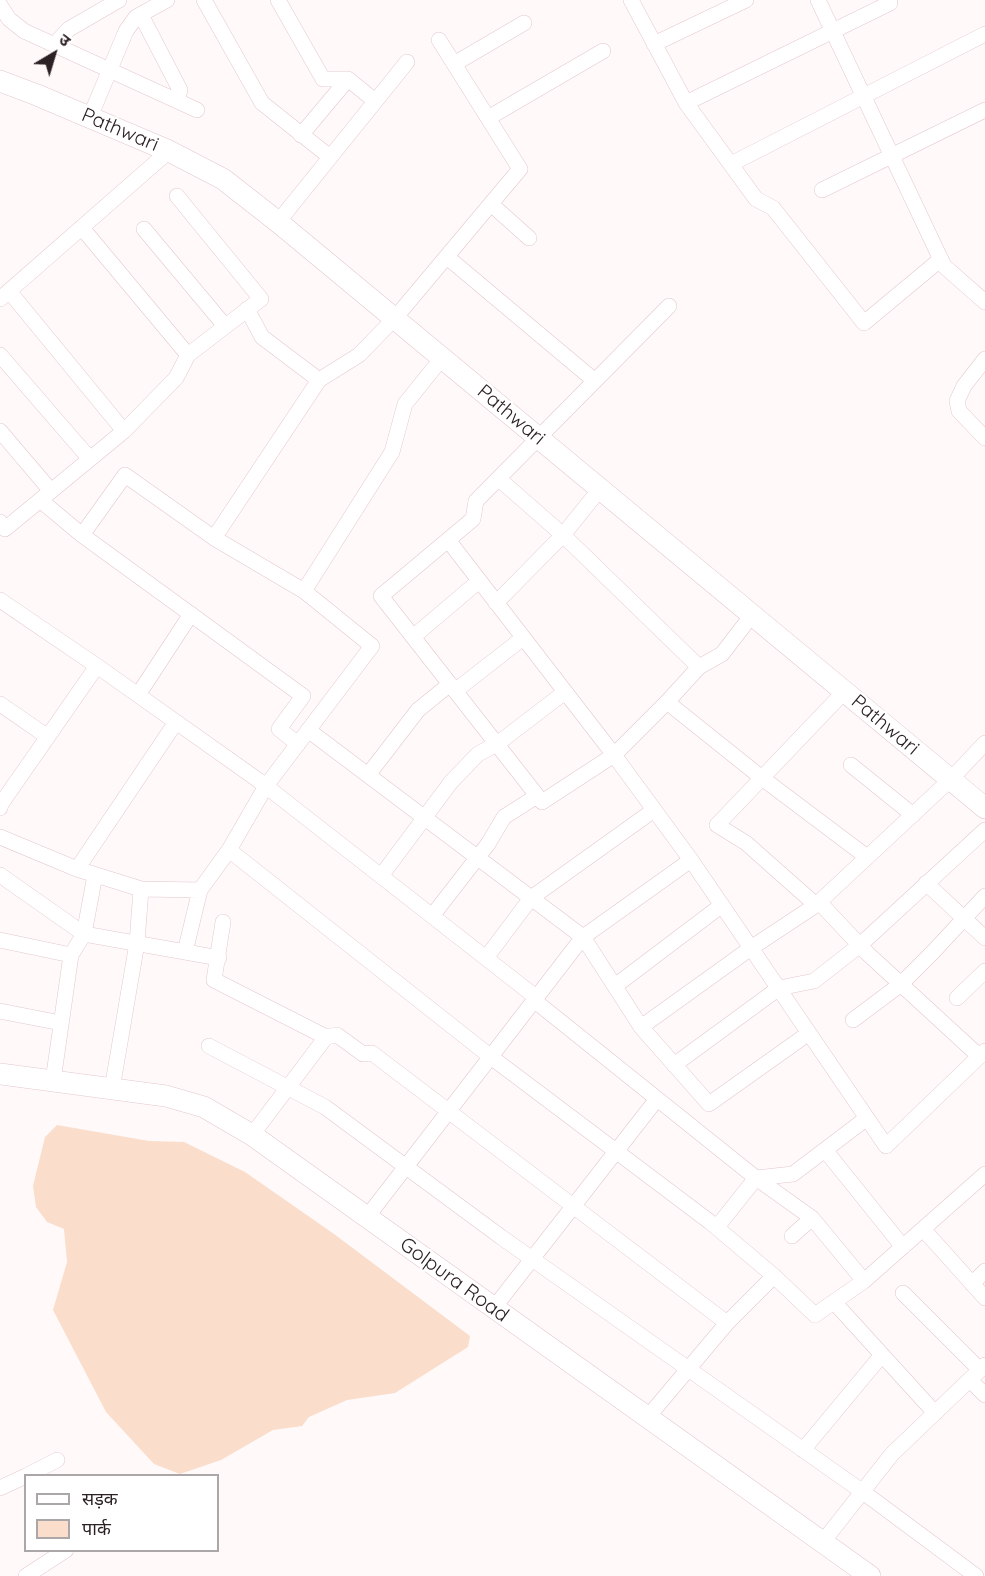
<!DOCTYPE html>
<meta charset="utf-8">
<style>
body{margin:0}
#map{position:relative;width:985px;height:1576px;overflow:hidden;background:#fff9fa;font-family:Quicksand,"Noto Sans Devanagari",sans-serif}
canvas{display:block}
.legend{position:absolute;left:24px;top:1474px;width:195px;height:78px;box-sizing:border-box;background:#fff;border:2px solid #aba6a7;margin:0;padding:8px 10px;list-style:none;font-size:18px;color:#2c2124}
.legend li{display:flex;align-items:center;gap:12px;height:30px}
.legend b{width:30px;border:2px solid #aba6a7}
.north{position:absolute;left:24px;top:24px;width:60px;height:60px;-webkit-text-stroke:4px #fff;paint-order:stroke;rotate:38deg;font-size:16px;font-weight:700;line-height:24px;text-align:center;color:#2c2124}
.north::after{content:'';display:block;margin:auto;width:21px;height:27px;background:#2c2124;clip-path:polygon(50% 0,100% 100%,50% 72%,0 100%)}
</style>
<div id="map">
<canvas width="985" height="1576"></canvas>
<ul class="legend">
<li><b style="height:8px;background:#fff"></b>सड़क</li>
<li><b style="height:16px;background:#faddca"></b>पार्क</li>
</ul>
<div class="north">उ</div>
</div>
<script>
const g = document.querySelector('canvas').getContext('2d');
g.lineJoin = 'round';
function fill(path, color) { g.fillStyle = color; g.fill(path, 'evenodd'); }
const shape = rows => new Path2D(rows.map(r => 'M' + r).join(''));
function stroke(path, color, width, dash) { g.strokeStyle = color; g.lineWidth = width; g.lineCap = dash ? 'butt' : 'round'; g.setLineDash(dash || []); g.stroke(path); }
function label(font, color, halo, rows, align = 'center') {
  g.font = font + ' Quicksand,sans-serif'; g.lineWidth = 5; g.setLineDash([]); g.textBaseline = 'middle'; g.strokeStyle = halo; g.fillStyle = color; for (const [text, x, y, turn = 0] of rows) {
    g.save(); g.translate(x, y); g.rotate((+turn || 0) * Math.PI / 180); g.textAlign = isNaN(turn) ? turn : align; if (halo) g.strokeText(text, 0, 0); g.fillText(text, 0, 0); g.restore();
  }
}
fill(shape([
 [57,1125,149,1141,184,1142,245,1172,334,1234,470,1336,468,1347,395,1393,347,1400,309,1417,302,1426,273,1430,221,1460,180,1474,154,1464,106,1412,53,1310,67,1262,64,1229,47,1222,36,1207,33,1186,45,1137]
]), '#faddca');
const street = shape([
 [204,0,262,103,330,157],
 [278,0,323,79,348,79,375,101],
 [631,0,686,103,756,199,773,208,864,323,941,259],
 [818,0,944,266,985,302],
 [0,5,9,19,24,31,197,110],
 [141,15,180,90,177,101],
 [654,44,746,0],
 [54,45,69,29,119,0],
 [454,64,524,23],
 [686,103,890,3],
 [90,117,126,31,136,17,167,0],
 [488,118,603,51],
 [301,135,348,79],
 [731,164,985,34],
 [822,190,985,110],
 [491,204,529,238],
 [278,222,407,62],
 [82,228,188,355],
 [144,229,225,326],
 [447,257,595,381],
 [9,291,124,431],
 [0,299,169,151],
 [669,306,476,501,473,519,381,596,542,802,614,755,667,702,699,667],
 [247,309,262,337,319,380],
 [0,355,90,459],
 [985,359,964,386,957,401,959,411,985,438],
 [0,431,51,491],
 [499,479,563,535,699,667,722,654,752,615],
 [40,500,82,535,303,696,279,729,298,744],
 [0,522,5,529,124,431,176,378,188,355,261,299,177,196],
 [214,538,319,380,359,355,395,318,520,169,439,40],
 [448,540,614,755,691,860,886,1146,985,1051],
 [304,591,392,452,405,404,442,358],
 [0,600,97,666,258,780,537,998],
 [496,603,563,535,600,489],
 [413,637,479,581],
 [455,691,523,638],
 [138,695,191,614],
 [667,702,762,778,867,857],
 [0,704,48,737],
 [308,730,583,937,641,1027,709,1104,809,1033],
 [851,765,913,815],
 [368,775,418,710,450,684],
 [0,808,1,804,97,666],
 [0,837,77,869,141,889,200,890,229,850,266,786,372,646,304,591,214,538,125,475,82,535],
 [229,850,491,1057,710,1222,774,1276,815,1315,864,1281,985,1174],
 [77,869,176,722],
 [0,875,84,934,219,958],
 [381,876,451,782,478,754,497,744,565,692],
 [926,883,985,938],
 [819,902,867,953,979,1056],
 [816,905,746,843,717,825,844,692],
 [432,916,488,844,504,817,537,796],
 [223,922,214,980,326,1037,337,1035,363,1054,372,1053,727,1323],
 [0,940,71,955],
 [185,952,200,890],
 [486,958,531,898,654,810],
 [615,986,722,905],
 [957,998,985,971],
 [535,1001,756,1178,717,1227],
 [0,1011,61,1023],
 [853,1020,901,984,933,952,985,896],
 [641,1027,751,948,816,905,951,779,985,743],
 [209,1046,325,1107,501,1237,863,1492,976,1576],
 [674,1065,779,988,814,981,860,945,985,830],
 [53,1081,71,955,84,934,95,875],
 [112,1089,137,943,141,889],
 [252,1135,326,1037],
 [825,1150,903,1247],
 [756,1178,793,1174,867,1118],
 [756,1178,812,1218],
 [367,1217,583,937,691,860],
 [923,1229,985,1298],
 [792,1236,812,1218,864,1281],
 [972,1284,985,1271],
 [903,1293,980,1370],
 [834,1302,935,1413],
 [493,1309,657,1099],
 [970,1380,985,1395],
 [647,1418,727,1323,774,1276],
 [803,1450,881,1356],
 [26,1476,57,1460],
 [0,1488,26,1476],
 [822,1543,892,1454,985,1365],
 [26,1576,66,1550]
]);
const secondary = shape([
 [0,81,37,95,169,151,223,179,278,222,985,808],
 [0,1074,166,1096,204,1107,252,1135,870,1576]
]);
stroke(street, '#e3c7ce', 16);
stroke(secondary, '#e3c7ce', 22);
stroke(street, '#fff', 15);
stroke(secondary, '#fff', 21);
label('20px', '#2c2124', '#fff', [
 ["Pathwari",120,130,23],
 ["Pathwari",511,415,40],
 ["Pathwari",885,725,40],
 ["Golpura Road",454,1280,36]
]);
</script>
